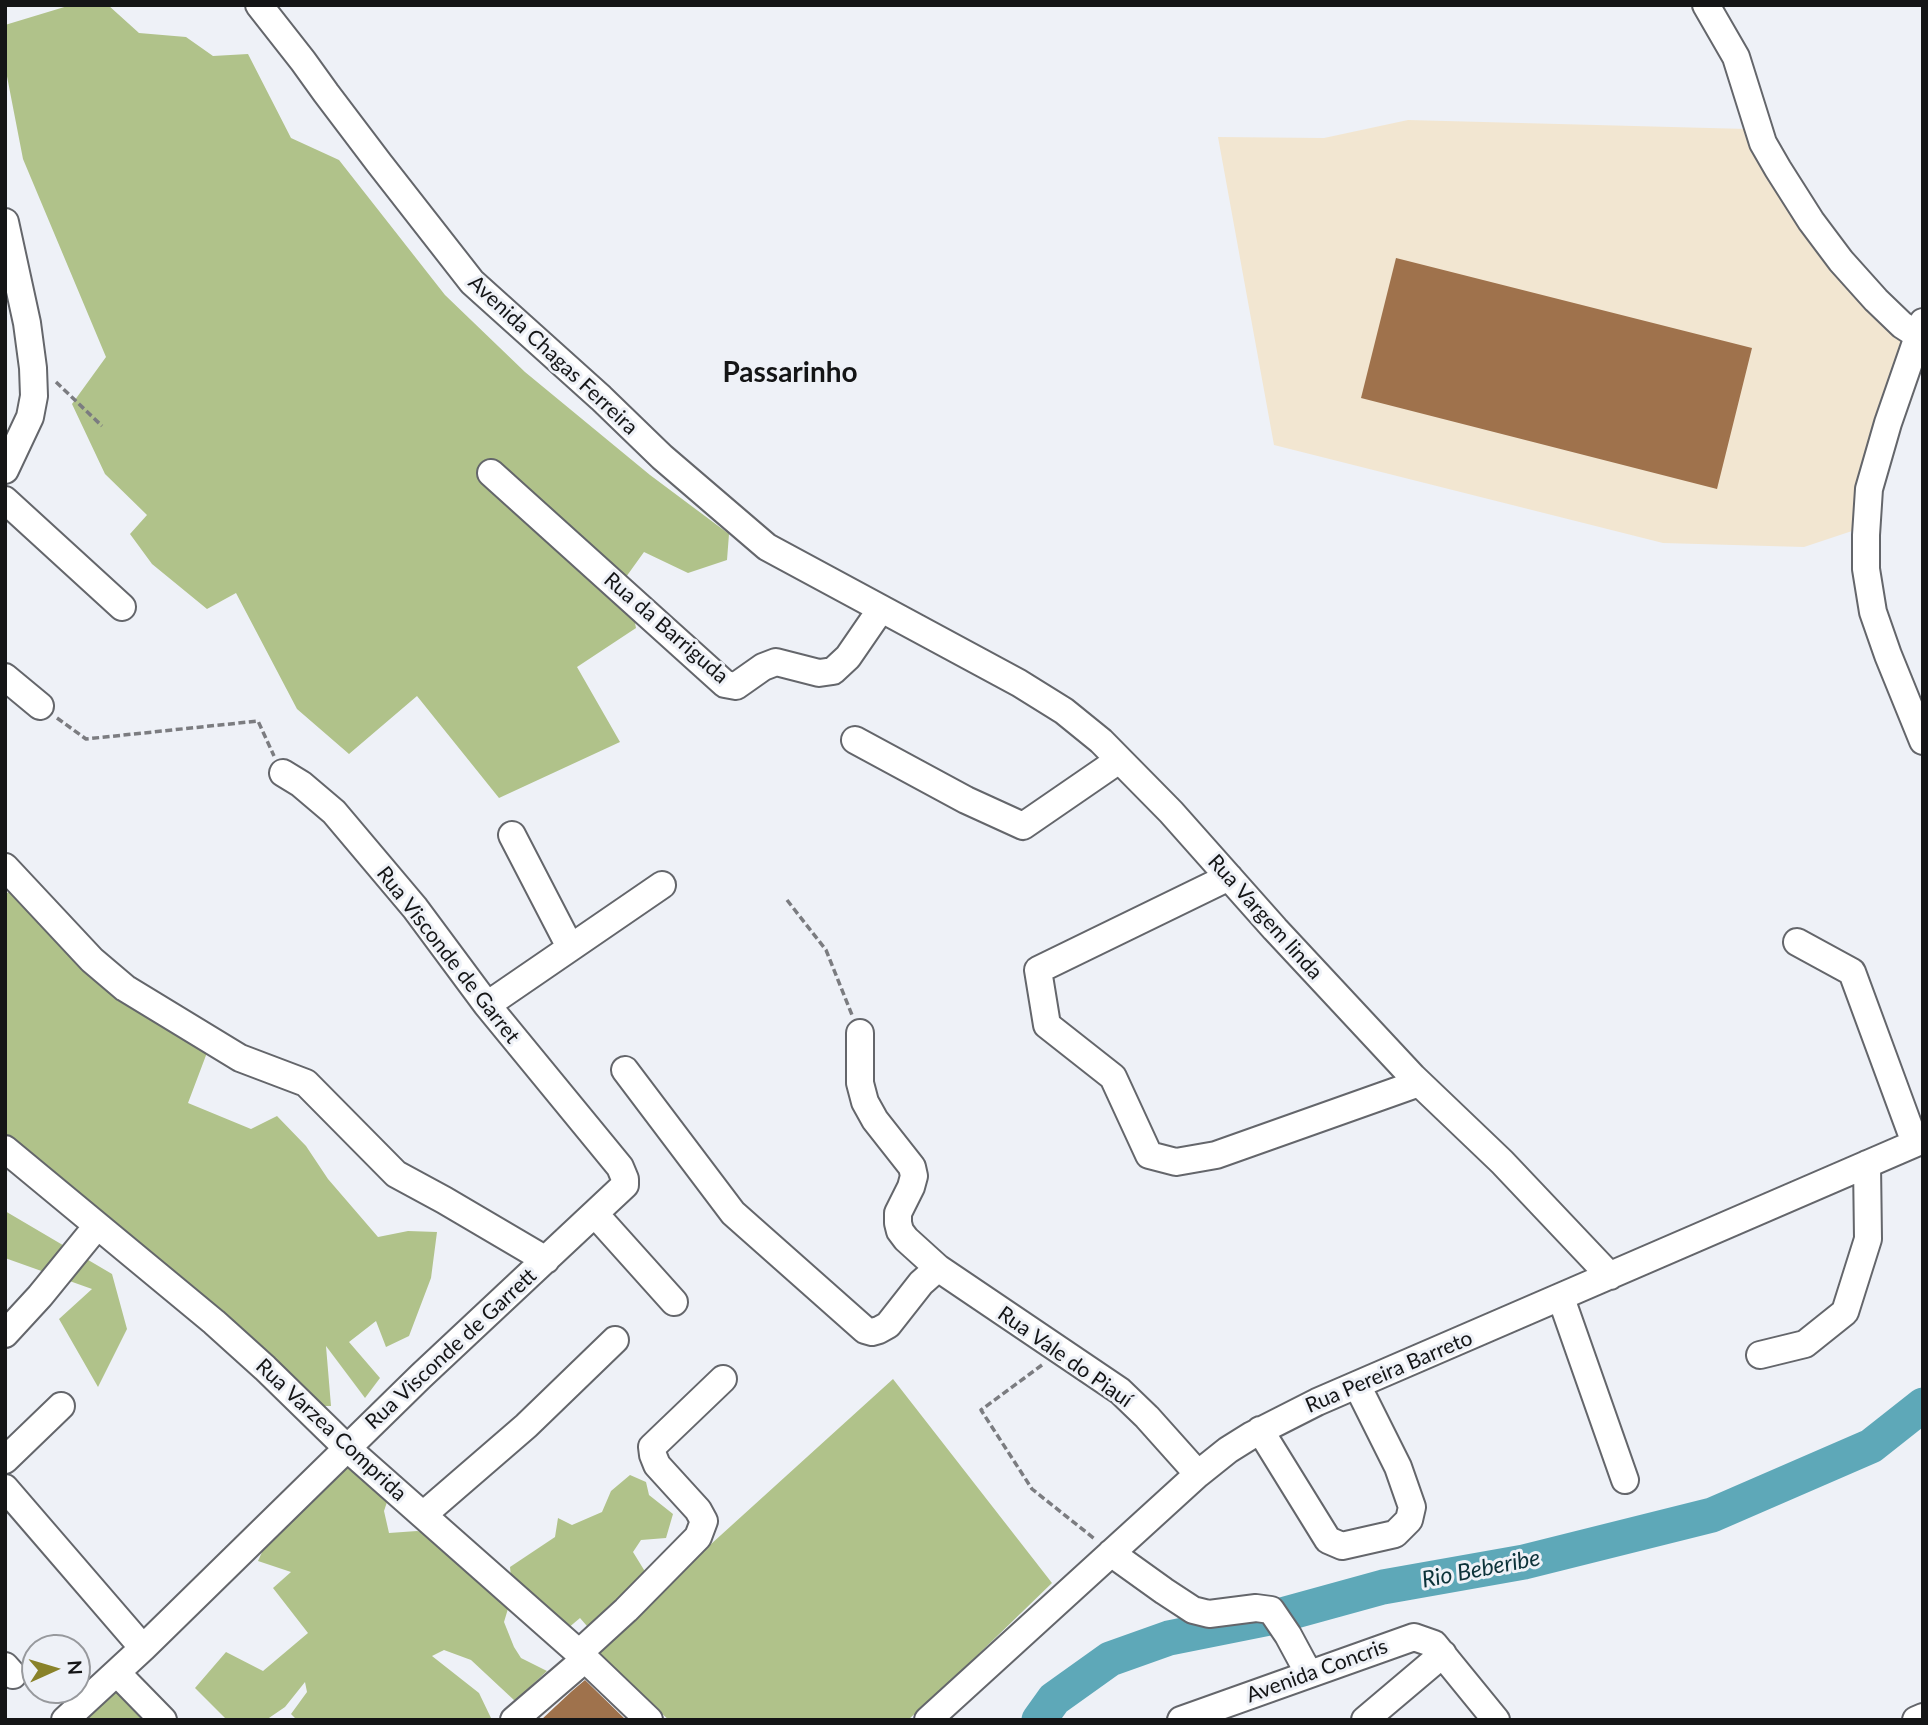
<!DOCTYPE html>
<meta charset="utf-8">
<style>
body{margin:0}
#map{position:relative;width:1928px;height:1725px;overflow:hidden;background:#eef1f7;font-family:Lato,sans-serif}
canvas{display:block}
.frame{position:absolute;inset:0;border:7px solid #141516;pointer-events:none}
.north{position:absolute;left:21px;top:1634px;width:70px;height:70px;box-sizing:border-box;background:#eef1f7;border:2px solid #97999d;border-radius:50%;rotate:86deg;font-size:19px;font-weight:700;line-height:28px;text-align:center;color:#141516}
.north::after{content:'';display:block;margin:auto;width:24px;height:32px;background:#898229;clip-path:polygon(50% 0,100% 100%,50% 72%,0 100%)}
</style>
<div id="map">
<canvas width="1928" height="1725"></canvas>
<div class="frame"></div>
<div class="north">N</div>
</div>
<script>
const g = document.querySelector('canvas').getContext('2d');
g.lineJoin = 'round';
function fill(path, color) { g.fillStyle = color; g.fill(path, 'evenodd'); }
const shape = rows => new Path2D(rows.map(r => 'M' + r).join(''));
function stroke(path, color, width, dash) { g.strokeStyle = color; g.lineWidth = width; g.lineCap = dash ? 'butt' : 'round'; g.setLineDash(dash || []); g.stroke(path); }
function label(font, color, halo, rows, align = 'center') {
  g.font = font + ' Lato,sans-serif'; g.lineWidth = 6; g.setLineDash([]); g.textBaseline = 'middle'; g.strokeStyle = halo; g.fillStyle = color; for (const [text, x, y, turn = 0] of rows) {
    g.save(); g.translate(x, y); g.rotate((+turn || 0) * Math.PI / 180); g.textAlign = isNaN(turn) ? turn : align; if (halo) g.strokeText(text, 0, 0); g.fillText(text, 0, 0); g.restore();
  }
}
fill(shape([
 [1408,120,1747,129,1908,342,1858,529,1804,547,1663,543,1274,445,1218,137,1324,138]
]), '#f2e6d1');
fill(shape([
 [71,5,108,5,139,33,186,37,213,56,248,54,291,138,339,160,445,295,525,372,650,475,729,534,727,560,688,573,644,552,626,577,636,628,577,667,620,742,499,798,417,696,349,754,297,709,236,593,207,609,152,564,130,534,147,515,105,474,72,404,106,357,23,159,5,66,5,25],
 [11,891,208,1050,188,1103,251,1129,277,1116,306,1146,328,1179,378,1237,408,1231,437,1232,431,1278,409,1336,386,1347,376,1321,349,1342,380,1378,365,1398,326,1346,331,1406,315,1406,5,1157,5,894],
 [5,1211,112,1274,127,1329,98,1387,59,1319,92,1289,5,1258],
 [893,1379,1052,1583,959,1673,908,1720,669,1720,592,1652],
 [352,1452,388,1499,384,1511,389,1533,417,1531,432,1534,510,1602,504,1622,514,1647,521,1658,547,1671,515,1701,471,1660,444,1650,432,1656,479,1693,491,1718,489,1720,297,1720,291,1714,307,1692,305,1682,285,1707,266,1720,227,1720,195,1688,226,1652,263,1671,308,1633,273,1588,291,1572,258,1561,267,1541],
 [630,1475,646,1482,649,1495,673,1514,666,1538,641,1540,633,1552,649,1578,593,1633,580,1618,567,1629,513,1596,510,1567,555,1537,558,1518,572,1525,602,1512,611,1491],
 [119,1686,152,1720,80,1720]
]), '#b0c28a');
stroke(shape([
 [1039,1720,1054,1699,1110,1659,1169,1638,1274,1617,1383,1587,1524,1562,1712,1515,1871,1446,1923,1405]
]), '#5ea8b8', 35);
fill(shape([
 [1396,258,1752,348,1717,489,1361,398],
 [585,1680,626,1720,541,1720,572,1691]
]), '#9f724c');
const minor = shape([
 [259,5,303,61,326,93,379,163,472,282,601,398,662,457,767,547,1019,683,1064,711,1101,741,1171,812,1275,929,1413,1077,1502,1162,1610,1276],
 [1706,5,1736,57,1763,143,1778,169,1811,221,1841,261,1876,300,1902,325,1919,336],
 [5,222,27,323,33,368,34,396,30,417,5,470],
 [1923,322,1888,423,1869,489,1866,535,1866,569,1873,612,1888,655,1923,741],
 [491,473,725,684,736,686,763,667,776,662,819,673,833,671,848,657,881,609],
 [5,500,122,607],
 [5,677,40,706],
 [855,740,966,800,1023,826,1119,760],
 [512,835,570,947],
 [5,867,92,960,125,988,240,1058,306,1083,396,1174,444,1200,546,1260],
 [1229,877,1038,970,1047,1025,1113,1077,1149,1155,1176,1162,1216,1155,1419,1083],
 [1797,942,1852,972,1915,1143],
 [487,1005,662,885],
 [860,1033,860,1083,865,1102,875,1120,912,1167,914,1176,911,1187,898,1213,898,1223,900,1231,906,1239,938,1268,1120,1391,1147,1417,1198,1474],
 [625,1070,733,1213,865,1330,872,1332,879,1330,888,1325,921,1283,938,1268],
 [5,1149,214,1322,265,1368,347,1448,579,1653,649,1720],
 [595,1214,674,1302],
 [1561,1298,1625,1480],
 [5,1334,40,1296,97,1226],
 [1760,1355,1805,1344,1845,1312,1868,1239,1867,1164],
 [1260,1430,1328,1540,1342,1546,1395,1534,1409,1520,1412,1507,1398,1467,1357,1385],
 [5,1460,61,1406],
 [5,1488,143,1648],
 [423,1515,526,1426,615,1340],
 [1111,1553,1164,1591,1193,1610,1209,1614,1256,1608,1271,1610,1288,1635,1309,1674],
 [579,1653,626,1610,698,1537,704,1521,698,1510,657,1465,653,1455,652,1447,723,1379],
 [5,1666,13,1675],
 [117,1673,163,1720],
 [65,1720,143,1648,421,1376,625,1185,625,1179,620,1167,487,1005,415,908,334,812,301,784,283,773],
 [514,1720,585,1659],
 [928,1720,1198,1474,1228,1450,1252,1435,1317,1402,1923,1140],
 [1181,1720,1414,1637,1434,1644,1496,1720],
 [1365,1720,1443,1654],
 [1916,1720,1923,1717]
]);
stroke(minor, '#64666b', 30);
stroke(shape([
 [56,382,102,426],
 [57,718,86,739,258,721,274,756],
 [787,900,826,950,852,1015],
 [1042,1365,981,1410,1032,1489,1096,1540]
]), '#7b7c80', 3.5, [7, 3.5]);
stroke(minor, '#fff', 26);
label('21px', '#141516', '#eef1f7', [
 ["Avenida Chagas Ferreira",553,355,43],
 ["Rua da Barriguda",666,628,41],
 ["Rua Vargem linda",1265,917,48],
 ["Rua Visconde de Garret",448,955,52],
 ["Rua Visconde de Garrett",451,1349,-43],
 ["Rua Vale do Piauí",1065,1357,35],
 ["Rua Pereira Barreto",1389,1372,-23],
 ["Rua Varzea Comprida",331,1430,43],
 ["Avenida Concris",1317,1671,-20]
]);
label('italic 23px', '#0c3239', '#eef1f7', [
 ["Rio Beberibe",1481,1569,-11]
]);
label('bold 28px', '#141516', '#eef1f7', [
 ["Passarinho",790,373]
]);
</script>
